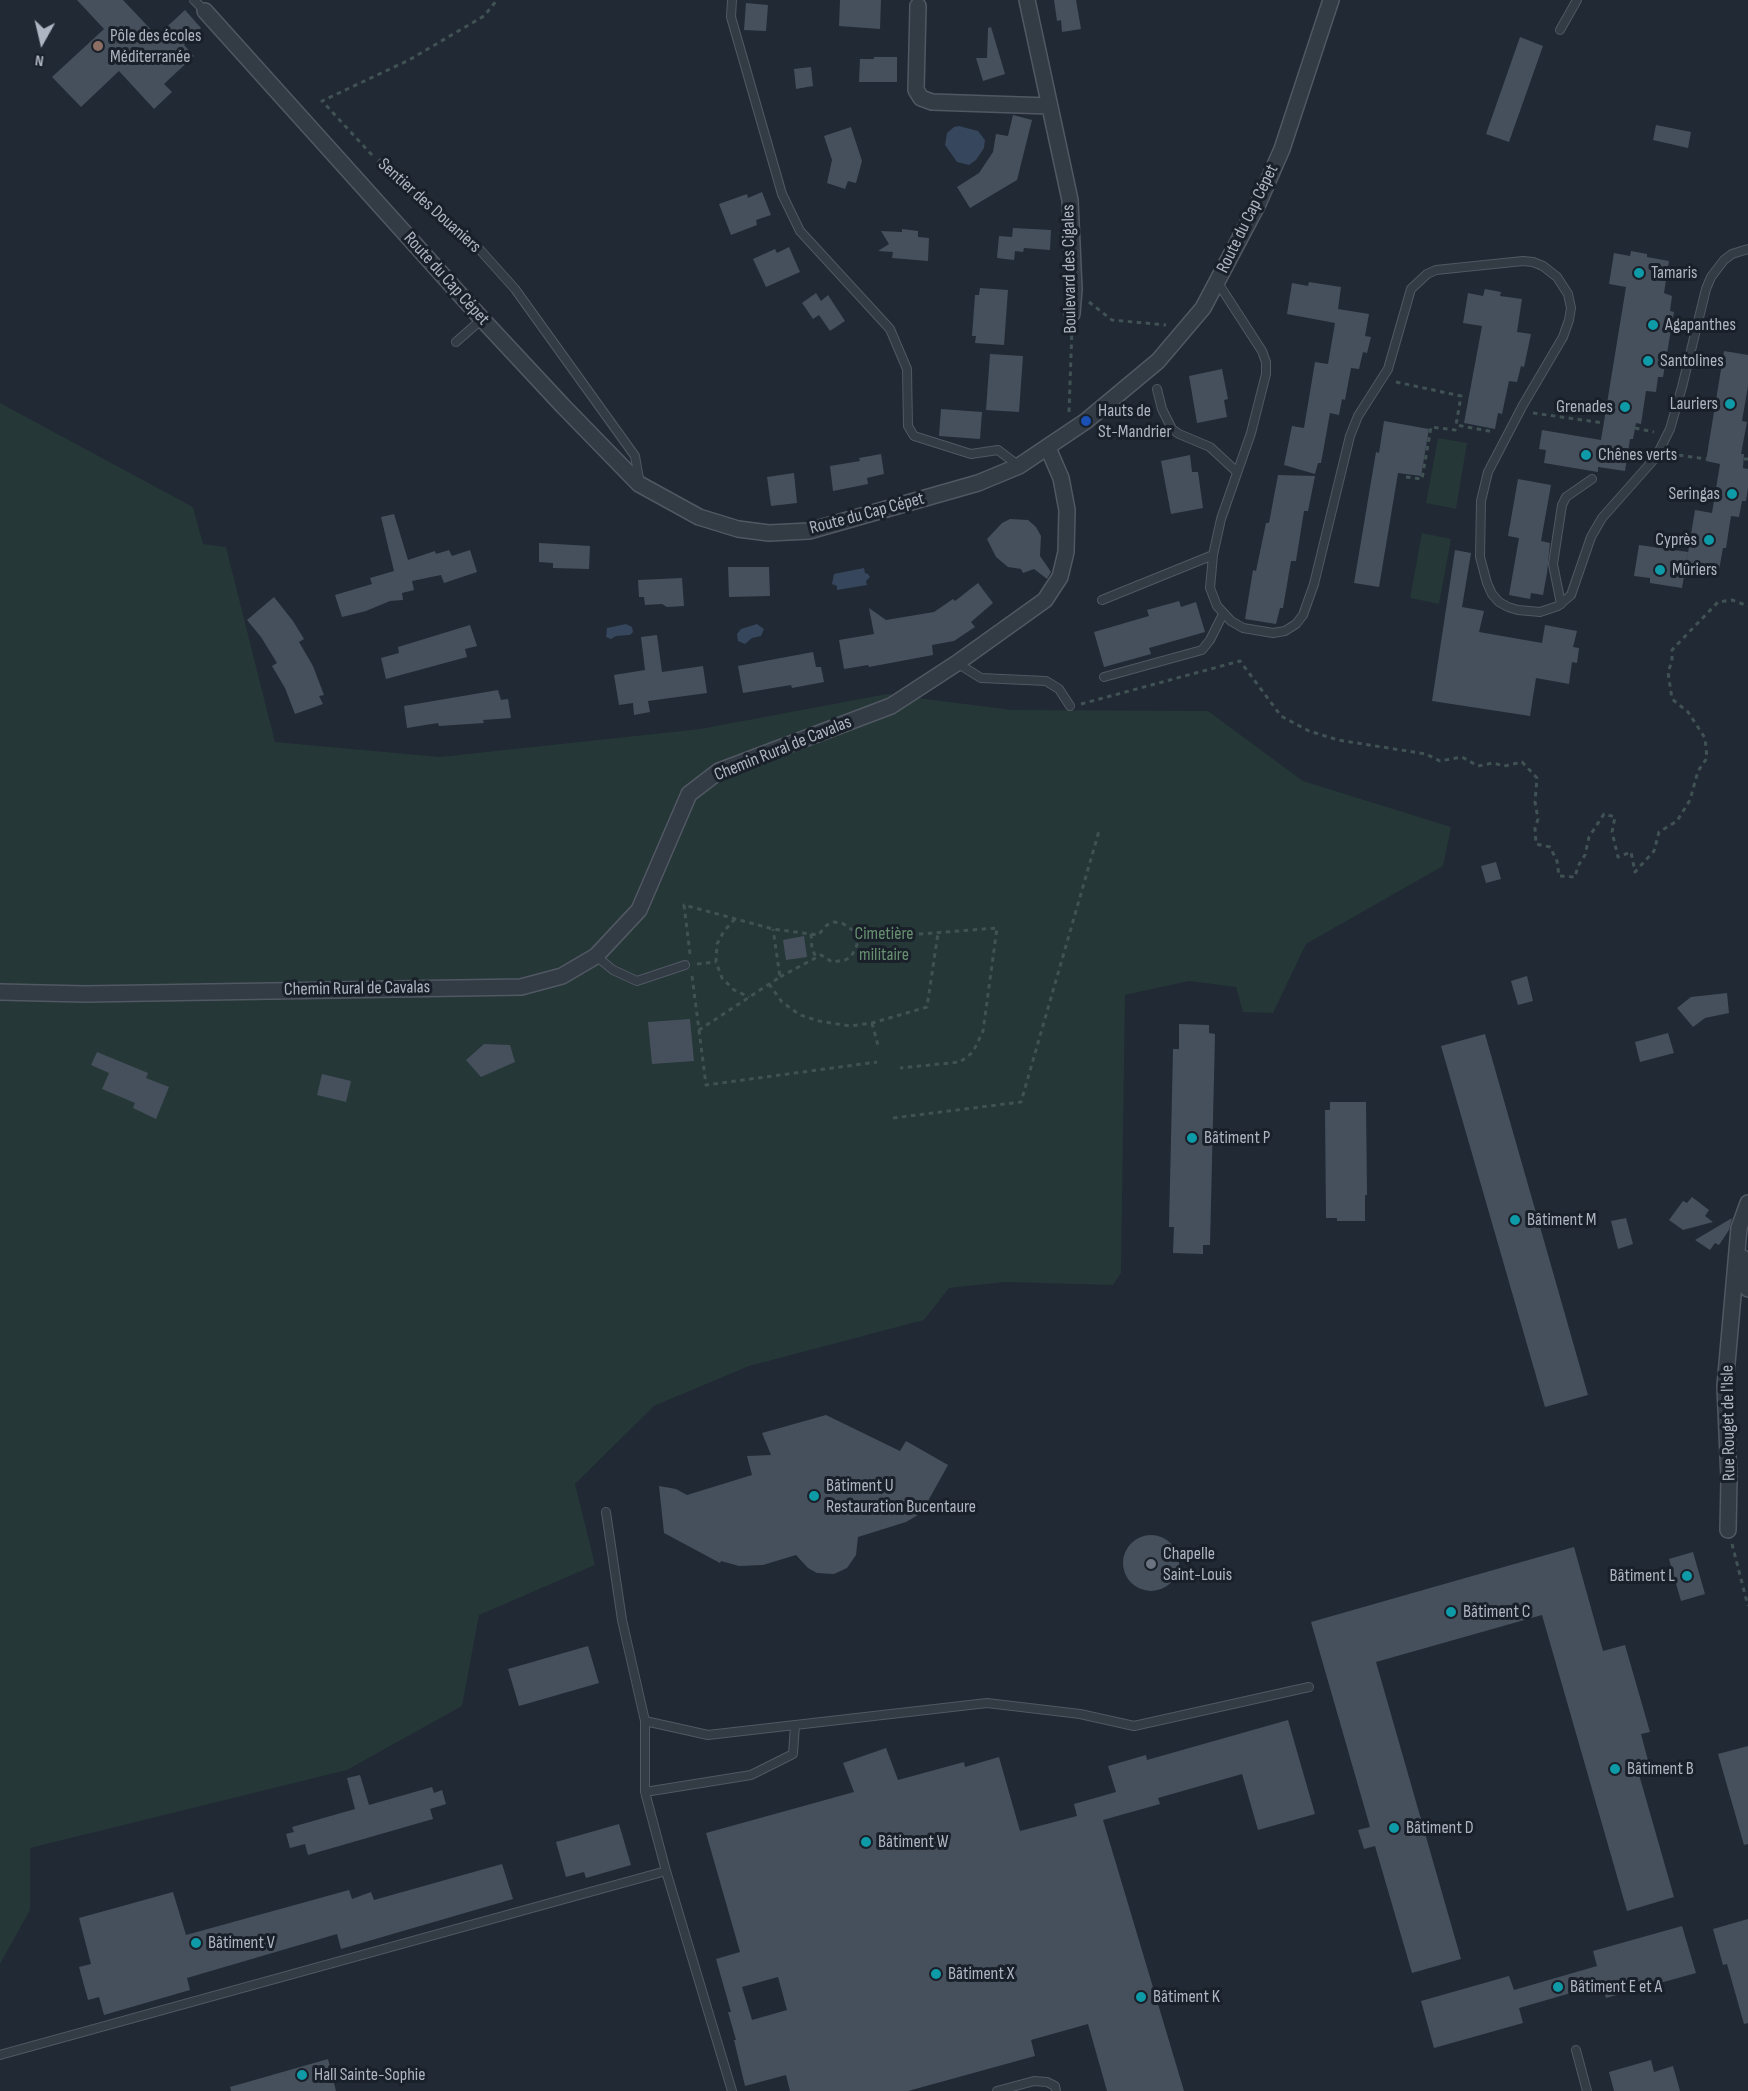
<!DOCTYPE html>
<meta charset="utf-8">
<style>
body{margin:0}
#map{position:relative;width:1748px;height:2091px;overflow:hidden;background:#202934;font-family:"Sofia Sans Condensed",sans-serif}
canvas{display:block}
.north{position:absolute;left:12px;top:12px;width:60px;height:60px;-webkit-text-stroke:4px #192029;paint-order:stroke;rotate:188deg;font-size:16px;font-weight:700;line-height:24px;text-align:center;color:#adb5c2}
.north::after{content:'';display:block;margin:auto;width:21px;height:27px;background:#adb5c2;clip-path:polygon(50% 0,100% 100%,50% 72%,0 100%)}
</style>
<div id="map">
<canvas width="1748" height="2091"></canvas>
<div class="north">N</div>
</div>
<script>
const g = document.querySelector('canvas').getContext('2d');
g.lineJoin = 'round';
function fill(path, color) { g.fillStyle = color; g.fill(path, 'evenodd'); }
const shape = rows => new Path2D(rows.map(r => 'M' + r).join(''));
function stroke(path, color, width, dash) { g.strokeStyle = color; g.lineWidth = width; g.lineCap = dash ? 'butt' : 'round'; g.setLineDash(dash || []); g.stroke(path); }
function label(font, color, halo, rows, align = 'center') {
  g.font = font + ' "Sofia Sans Condensed",sans-serif'; g.lineWidth = 6; g.setLineDash([]); g.textBaseline = 'middle'; g.strokeStyle = halo; g.fillStyle = color; for (const [text, x, y, turn = 0] of rows) {
    g.save(); g.translate(x, y); g.rotate((+turn || 0) * Math.PI / 180); g.textAlign = isNaN(turn) ? turn : align; if (halo) g.strokeText(text, 0, 0); g.fillText(text, 0, 0); g.restore();
  }
}
fill(shape([
 [0,403,193,507,203,544,226,547,275,742,440,757,700,729,887,694,1012,710,1208,711,1303,781,1451,827,1443,866,1306,944,1273,1013,1243,1012,1236,987,1189,981,1125,995,1121,1273,1113,1285,1005,1282,949,1288,924,1320,749,1366,654,1406,575,1484,595,1565,479,1615,462,1706,347,1770,30,1848,30,1910,0,1964],
 [1438,438,1467,443,1456,509,1426,503],
 [1422,533,1451,539,1439,604,1410,598]
]), '#253737');
fill(shape([
 [959,126,978,131,985,140,984,148,976,160,969,165,957,162,945,145,947,133,954,127],
 [864,568,865,573,868,574,870,577,866,581,867,585,837,590,837,586,832,584,834,574],
 [626,624,632,627,633,632,630,635,616,636,611,639,606,637,607,628],
 [757,624,764,629,761,636,752,638,745,644,738,641,737,634,741,629]
]), '#36465c');
fill(shape([
 [77,0,123,0,157,36,185,10,201,28,184,45,194,56,164,84,172,92,154,109,119,71,81,107,52,77,104,29],
 [840,0,881,0,880,29,839,26],
 [1054,0,1076,0,1081,29,1062,32,1061,20,1057,21],
 [746,3,768,5,766,31,744,30],
 [991,27,1005,74,983,81,976,58,987,58,988,28],
 [1520,37,1543,46,1509,142,1486,134],
 [874,57,897,57,897,82,859,82,860,59,874,59],
 [811,67,813,86,796,89,794,69],
 [1013,115,1032,120,1017,180,970,208,957,187,979,173,993,152,996,134,1008,136],
 [1656,125,1691,132,1688,148,1653,140],
 [851,127,862,161,856,183,848,181,845,189,827,183,832,160,824,136],
 [762,192,771,215,756,220,757,225,731,235,719,204,747,194,748,198],
 [1013,228,1051,230,1050,250,1024,248,1023,252,1015,251,1014,260,997,258,999,236,1012,237],
 [902,229,918,231,918,237,929,238,928,261,892,258,893,252,878,251,889,244,881,231,902,232],
 [789,247,800,272,766,287,753,259,775,249,777,253],
 [1631,251,1647,254,1647,257,1669,261,1664,293,1672,296,1670,311,1674,312,1663,377,1658,377,1656,392,1646,391,1641,424,1636,423,1633,439,1630,439,1625,471,1598,467,1598,472,1544,463,1546,450,1539,449,1542,430,1601,440,1626,287,1609,284,1614,253,1630,256],
 [1309,282,1341,287,1338,309,1369,314,1365,336,1371,337,1367,353,1363,352,1359,369,1351,368,1345,400,1342,399,1339,415,1330,413,1321,463,1318,463,1315,474,1284,465,1292,426,1304,428,1315,362,1328,364,1335,323,1287,314,1292,283,1308,286],
 [980,288,1008,290,1004,345,975,343,976,336,972,336,975,295,979,295],
 [1485,289,1501,292,1500,296,1522,299,1517,332,1531,334,1524,367,1521,366,1517,382,1509,381,1502,414,1498,413,1495,429,1464,423,1482,326,1463,323,1468,293,1483,296],
 [816,293,821,301,828,295,845,321,830,331,819,315,813,319,802,303],
 [1724,351,1748,355,1748,386,1742,421,1747,422,1741,454,1744,454,1743,468,1748,469,1748,488,1746,501,1742,501,1739,517,1731,516,1726,548,1723,548,1719,570,1686,565,1695,510,1712,513,1720,464,1706,461],
 [990,354,1023,356,1019,412,986,410],
 [1222,369,1228,399,1224,400,1227,417,1197,423,1189,376],
 [941,409,982,412,980,439,939,436],
 [1384,421,1429,429,1421,476,1398,473,1379,587,1354,583,1376,452,1379,453],
 [881,454,884,474,867,478,868,484,833,491,830,466,860,461,859,458],
 [1190,455,1192,472,1198,472,1203,508,1171,514,1161,461],
 [794,473,797,503,771,506,767,477],
 [1278,475,1315,476,1308,511,1304,511,1296,561,1291,561,1283,608,1280,608,1276,624,1245,619,1253,570,1256,571,1266,523,1269,523],
 [1518,479,1551,485,1541,541,1550,543,1547,573,1543,595,1531,593,1530,599,1509,595,1519,538,1508,536],
 [394,514,408,560,435,551,436,554,449,550,452,556,470,550,477,572,444,583,441,575,412,581,414,590,402,593,403,600,390,601,366,611,342,617,335,595,372,584,370,578,394,571,381,517],
 [1010,519,1028,520,1036,527,1041,536,1040,556,1051,572,1047,579,1034,569,1023,573,1021,569,1008,567,996,557,987,539,1002,523],
 [539,543,590,546,589,569,553,568,553,563,539,562],
 [1639,545,1688,552,1682,588,1650,583,1650,578,1634,576],
 [1455,550,1471,553,1462,607,1484,611,1479,632,1542,643,1545,625,1577,631,1573,647,1579,648,1577,663,1572,662,1569,684,1536,678,1530,716,1432,701],
 [728,567,769,567,770,596,729,597],
 [682,578,684,606,667,607,662,604,645,605,644,597,639,597,638,580],
 [978,583,993,603,971,622,975,627,954,641,932,645,933,655,869,667,868,665,844,669,839,640,874,634,869,608,886,620,934,612,953,599,955,601],
 [274,597,293,621,304,639,299,642,313,666,324,695,319,696,323,704,295,714,285,688,272,666,277,663,261,637,247,620],
 [1179,601,1181,607,1196,602,1205,632,1149,648,1151,654,1104,667,1094,632,1149,616,1147,610],
 [470,625,477,646,465,649,467,657,386,679,381,658,399,653,398,647],
 [657,635,662,672,703,666,707,693,648,701,650,712,634,715,633,703,619,705,614,675,645,670,641,637],
 [813,652,816,667,821,667,824,682,792,688,791,685,743,693,738,666],
 [498,690,501,700,508,699,511,718,483,720,484,723,439,726,438,723,407,728,404,706],
 [1496,862,1501,879,1486,883,1481,866],
 [804,936,807,957,786,960,783,940],
 [1527,976,1533,1001,1518,1005,1511,981],
 [1727,993,1729,1013,1705,1018,1693,1027,1677,1008,1691,997],
 [690,1019,694,1061,652,1064,648,1022],
 [1179,1024,1209,1025,1209,1033,1215,1034,1210,1245,1203,1245,1203,1254,1173,1253,1174,1227,1169,1227,1173,1049,1179,1049],
 [1668,1033,1674,1053,1640,1062,1635,1042],
 [1485,1034,1588,1395,1545,1407,1441,1046],
 [484,1044,510,1045,515,1062,481,1077,466,1060],
 [97,1052,148,1073,146,1078,169,1087,156,1119,133,1108,135,1103,102,1089,109,1073,91,1065],
 [322,1074,351,1081,346,1102,317,1095],
 [1330,1102,1366,1102,1367,1195,1365,1195,1365,1221,1337,1221,1337,1218,1326,1218,1325,1110,1330,1110],
 [1692,1197,1709,1210,1705,1216,1713,1222,1683,1230,1669,1220,1683,1201,1687,1203],
 [1626,1218,1633,1244,1618,1249,1611,1221],
 [1732,1218,1729,1230,1719,1245,1715,1243,1710,1250,1695,1240],
 [826,1415,900,1451,906,1441,948,1465,928,1501,918,1515,906,1522,858,1537,856,1555,847,1568,834,1574,817,1573,808,1568,796,1555,763,1565,739,1566,721,1561,720,1563,664,1533,659,1486,676,1489,687,1495,752,1475,747,1456,771,1455,762,1433],
 '1123 1563a28 28 0 1 1 56 0a28 28 0 1 1-56 0Z',
 [1574,1547,1603,1651,1625,1645,1650,1732,1641,1734,1650,1768,1638,1771,1674,1897,1627,1911,1542,1615,1376,1662,1461,1959,1412,1973,1375,1846,1364,1849,1358,1830,1370,1827,1311,1622],
 [1693,1552,1705,1594,1681,1601,1669,1559],
 [588,1646,599,1683,519,1706,508,1669],
 [1288,1720,1315,1814,1258,1830,1242,1774,1158,1798,1160,1804,1103,1820,1184,2091,1107,2091,1088,2024,1031,2040,1035,2056,908,2091,790,2091,786,2075,745,2086,734,2040,736,2040,728,2012,731,2012,716,1959,740,1952,706,1833,854,1792,843,1763,886,1748,898,1780,964,1762,965,1767,999,1757,1020,1831,1077,1816,1074,1804,1116,1792,1108,1766,1146,1755,1147,1760],
 [778,1977,787,2010,752,2020,742,1987],
 [1748,1746,1748,1844,1744,1845,1718,1754],
 [360,1775,369,1805,432,1787,434,1793,442,1790,446,1804,430,1809,433,1819,308,1855,305,1844,290,1848,286,1834,294,1832,292,1827,355,1809,347,1778],
 [619,1824,631,1865,586,1878,584,1872,566,1877,556,1842],
 [502,1864,513,1899,341,1949,337,1934,187,1978,190,1990,104,2015,99,1997,88,2000,79,1967,91,1964,79,1918,173,1892,186,1935,349,1890,352,1899,371,1892,374,1900],
 [1748,1919,1748,2023,1744,2024,1727,1964,1723,1965,1713,1929],
 [1682,1926,1696,1973,1606,1998,1602,1984,1519,2008,1523,2023,1434,2048,1421,2001,1509,1976,1514,1990,1597,1966,1593,1951],
 [328,2059,336,2091,231,2091,230,2087],
 [1651,2060,1654,2072,1673,2066,1680,2091,1614,2091,1609,2072]
]), '#46505d');
const service = shape([
 [194,0,205,11],
 [732,0,731,17,782,194,800,231,890,329,907,369,908,426,914,436,971,454,998,450,1019,466],
 [1560,30,1577,0],
 [382,163,481,251,515,289,635,456,639,479],
 [1218,283,1262,351,1266,362,1266,374,1251,433,1221,519,1213,555,1210,588,1217,606,1231,621,1243,628,1273,633,1285,631,1296,624,1303,615,1314,584,1350,436,1358,416,1388,369,1411,289,1427,274,1436,270,1523,261,1533,262,1543,266,1557,277,1568,294,1571,308,1569,320,1563,337,1523,405,1488,472,1481,501,1480,557,1487,583,1492,594,1499,602,1508,607,1518,610,1540,612,1558,606,1571,595,1591,537,1602,518,1656,457,1670,429,1682,387,1706,289,1711,277,1724,260,1732,254,1748,249],
 [456,342,482,319],
 [1157,389,1162,409,1172,429,1179,434,1210,447,1237,472],
 [1102,600,1213,555],
 [1561,604,1553,564,1562,505,1566,497,1592,479],
 [957,663,981,678,1046,681,1059,689,1070,706],
 [1104,677,1202,650,1210,640,1223,614],
 [596,956,613,970,637,981,685,965],
 [606,1512,622,1620,645,1721,708,1735,987,1703,1080,1714,1134,1726,1309,1687],
 [645,1721,645,1792],
 [666,1871,732,2091],
 [1576,2050,1587,2091],
 [0,2055,666,1871,645,1792,751,1775,793,1754,795,1725],
 [997,2091,1034,2081,1047,2082,1055,2086,1056,2091]
]);
const minor = shape([
 [1027,0,1070,200,1074,289,1072,314],
 [918,6,916,90,921,98,932,102,1049,106],
 [205,11,482,319,563,406,639,484,699,517,738,529,769,533,809,531,978,483,1019,466,1086,421,1158,361,1203,308,1258,204,1282,149,1331,0],
 [0,992,85,994,521,987,562,976,596,956,639,910,689,794,719,771,891,706,957,663,1045,600,1060,577,1066,552,1067,510,1061,478,1048,448],
 [1743,1258,1748,1289],
 [1728,1530,1729,1479,1725,1386,1739,1228,1748,1203]
]);
stroke(service, '#515863', 10);
stroke(minor, '#515863', 18);
stroke(shape([
 [372,155,322,101,409,60,484,16,497,0],
 [1089,302,1112,320,1166,325],
 [1396,382,1461,396,1456,425,1494,432],
 [1069,412,1072,328],
 [1533,413,1604,423],
 [1635,428,1654,432],
 [1670,454,1707,459],
 [1744,459,1748,459],
 [1406,477,1422,479,1431,427,1455,430,1456,425],
 [1081,704,1240,661,1281,716,1309,731,1338,740,1426,754,1440,761,1462,757,1478,766,1493,763,1504,766,1522,762,1537,778,1535,802,1538,819,1535,828,1536,844,1550,847,1557,861,1559,876,1575,877,1578,866,1585,855,1589,837,1604,814,1615,817,1612,832,1618,857,1631,852,1635,872,1654,851,1659,832,1677,821,1690,800,1698,771,1707,758,1705,738,1688,712,1672,699,1668,672,1672,661,1672,650,1718,602,1732,600,1748,606],
 [735,919,724,931,717,944,716,962,722,978,734,990,749,997],
 [811,934,812,949,816,957],
 [856,939,997,928,983,1031,973,1052,960,1062,900,1068],
 [690,954,684,905,773,929,818,935,827,925,834,922,842,923,854,931,857,945,851,957,845,960,832,962,821,955,780,977],
 [697,964,716,962],
 [692,976,699,1030,780,977,773,929],
 [769,984,782,1002,800,1015,819,1021,850,1026,872,1023,927,1007,938,933],
 [872,1023,879,1049],
 [699,1030,706,1085,877,1062],
 [893,1118,1021,1102,1099,831],
 [1732,1544,1748,1606]
]), '#415254', 3, [4.5, 4.5]);
stroke(service, '#333b45', 8);
stroke(minor, '#333b45', 15);
for (const [x, y, r, color] of [
 [98,46,6,"#8d6e63"],
 [1639,273,6,"#0f9aa8"],
 [1653,325,6,"#0f9aa8"],
 [1648,361,6,"#0f9aa8"],
 [1730,404,6,"#0f9aa8"],
 [1625,407,6,"#0f9aa8"],
 [1086,421,6,"#1a4fb4"],
 [1586,455,6,"#0f9aa8"],
 [1732,494,6,"#0f9aa8"],
 [1709,540,6,"#0f9aa8"],
 [1660,570,6,"#0f9aa8"],
 [1192,1138,6,"#0f9aa8"],
 [1515,1220,6,"#0f9aa8"],
 [814,1496,6,"#0f9aa8"],
 [1151,1564,6,"#6b7280"],
 [1687,1576,6,"#0f9aa8"],
 [1451,1612,6,"#0f9aa8"],
 [1615,1769,6,"#0f9aa8"],
 [1394,1828,6,"#0f9aa8"],
 [866,1842,6,"#0f9aa8"],
 [196,1943,6,"#0f9aa8"],
 [936,1974,6,"#0f9aa8"],
 [1558,1987,6,"#0f9aa8"],
 [1141,1997,6,"#0f9aa8"],
 [302,2075,6,"#0f9aa8"]
]) { const dot = new Path2D(); dot.arc(x, y, r, 0, 2 * Math.PI); g.fillStyle = color; g.fill(dot); stroke(dot, '#192029', 2); }
label('18px', '#adb5c2', '#192029', [
 ["Pôle des écoles",110,36],
 ["Méditerranée",110,57],
 ["Tamaris",1651,273],
 ["Agapanthes",1665,325],
 ["Santolines",1660,361],
 ["Lauriers",1718,404,"right"],
 ["Grenades",1613,407,"right"],
 ["Hauts de",1098,411],
 ["St-Mandrier",1098,432],
 ["Chênes verts",1598,455],
 ["Seringas",1720,494,"right"],
 ["Cyprès",1697,540,"right"],
 ["Mûriers",1672,570],
 ["Bâtiment P",1204,1138],
 ["Bâtiment M",1527,1220],
 ["Bâtiment U",826,1486],
 ["Restauration Bucentaure",826,1507],
 ["Chapelle",1163,1554],
 ["Saint-Louis",1163,1575],
 ["Bâtiment L",1675,1576,"right"],
 ["Bâtiment C",1463,1612],
 ["Bâtiment B",1627,1769],
 ["Bâtiment D",1406,1828],
 ["Bâtiment W",878,1842],
 ["Bâtiment V",208,1943],
 ["Bâtiment X",948,1974],
 ["Bâtiment E et A",1570,1987],
 ["Bâtiment K",1153,1997],
 ["Hall Sainte-Sophie",314,2075]
], 'left');
label('18px', '#adb5c2', '#192029', [
 ["Sentier des Douaniers",429,206,42],
 ["Route du Cap Cépet",1248,219,-64],
 ["Boulevard des Cigales",1070,269,-91],
 ["Route du Cap Cépet",446,279,48],
 ["Route du Cap Cépet",867,514,-15],
 ["Chemin Rural de Cavalas",783,749,-22],
 ["Chemin Rural de Cavalas",357,989,-1],
 ["Rue Rouget de l'Isle",1729,1423,-91]
]);
label('18px', '#679070', '#192029', [
 ["Cimetière",884,934],
 ["militaire",884,955]
]);
</script>
